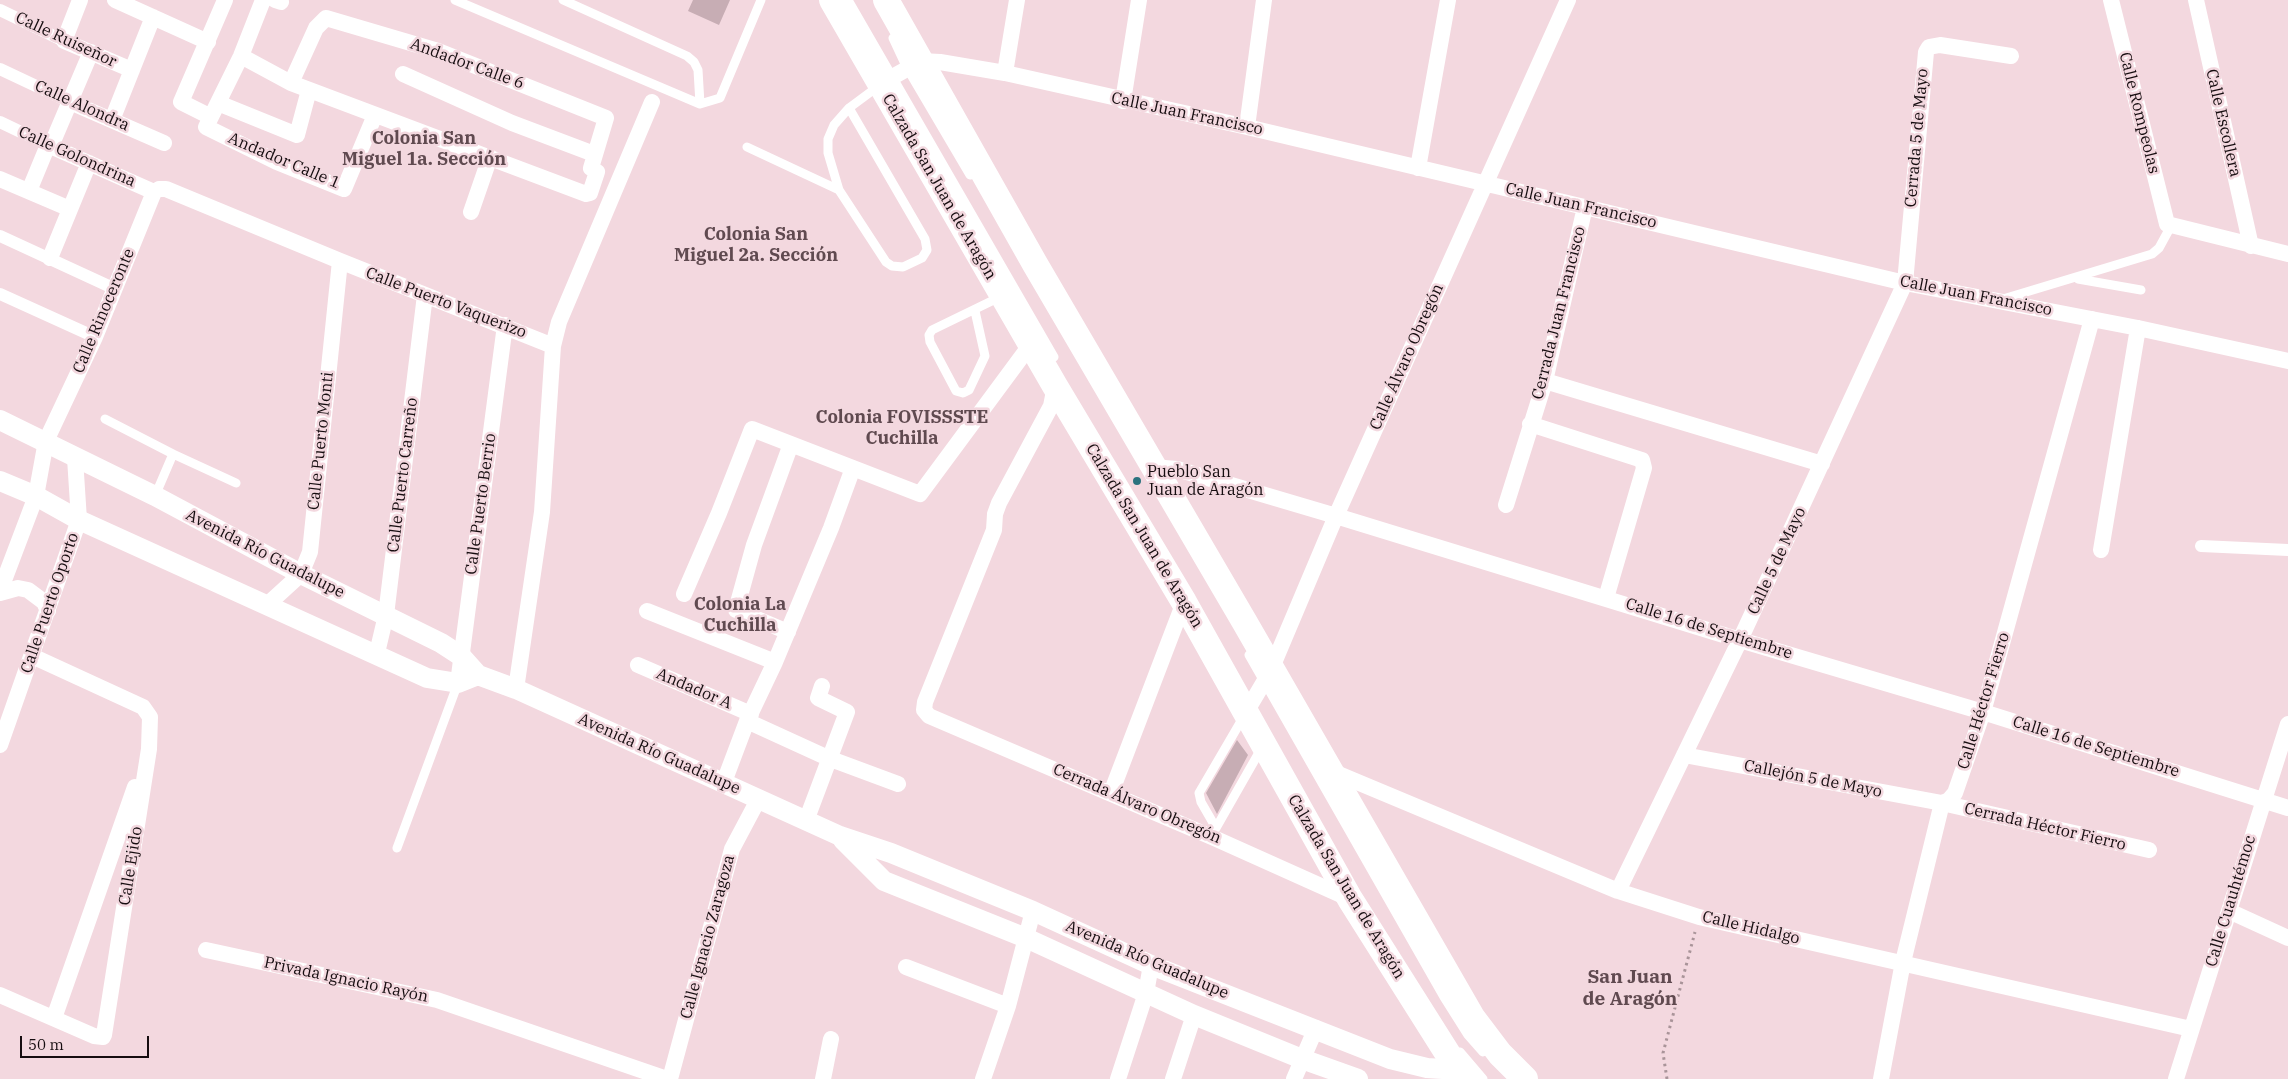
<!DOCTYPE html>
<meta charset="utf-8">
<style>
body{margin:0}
#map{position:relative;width:2288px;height:1079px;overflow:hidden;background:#f3d8df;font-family:"IBM Plex Serif",serif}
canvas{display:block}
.scale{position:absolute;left:20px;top:1036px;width:129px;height:22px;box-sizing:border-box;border:2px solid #160d10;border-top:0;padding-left:6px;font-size:15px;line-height:18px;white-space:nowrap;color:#160d10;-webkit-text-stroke:4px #f3d8df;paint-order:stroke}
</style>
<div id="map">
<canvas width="2288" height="1079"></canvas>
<div class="scale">50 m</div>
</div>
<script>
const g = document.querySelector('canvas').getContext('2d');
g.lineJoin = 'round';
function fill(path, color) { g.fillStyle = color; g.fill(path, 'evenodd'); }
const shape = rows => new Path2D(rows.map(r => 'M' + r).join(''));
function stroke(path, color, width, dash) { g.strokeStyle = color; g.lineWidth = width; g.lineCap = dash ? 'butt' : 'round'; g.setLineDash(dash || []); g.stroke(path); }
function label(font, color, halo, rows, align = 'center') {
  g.font = font + ' "IBM Plex Serif",serif'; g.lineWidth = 5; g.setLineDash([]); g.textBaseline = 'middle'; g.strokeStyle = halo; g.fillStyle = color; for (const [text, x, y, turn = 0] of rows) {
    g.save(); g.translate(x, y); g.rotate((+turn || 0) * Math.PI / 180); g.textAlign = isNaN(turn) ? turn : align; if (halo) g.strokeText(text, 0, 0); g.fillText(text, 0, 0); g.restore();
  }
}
fill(shape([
 [693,0,730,0,719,25,688,11],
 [1237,740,1248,755,1217,814,1206,793]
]), '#c7adb4');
stroke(shape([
 [1667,1079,1663,1053,1695,932]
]), '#a99499', 3, [2.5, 4]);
stroke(shape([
 [455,0,700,104,720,98,761,0],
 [563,0,687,56,694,62,698,70,700,104],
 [848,0,1054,357],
 [893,38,907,68,970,175],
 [849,108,925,239,927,250,922,258,903,267,892,266,886,262,839,190,828,153,828,139,834,125,849,108,880,85],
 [747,147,839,190],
 [2078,279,2141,290],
 [2003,299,2152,254,2159,248,2171,226],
 [975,311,985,356,969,390,963,393,956,391,930,342,929,335,932,330,1002,296],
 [105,419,173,454],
 [155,496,173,454,236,483],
 [1249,655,1444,997,1468,1035,1483,1052],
 [1244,716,1199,793,1201,802,1216,828,1261,749],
 [397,848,458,683],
 [1460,1052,1483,1079]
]), '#fff', 9);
stroke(shape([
 [0,10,64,41],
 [0,69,70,102],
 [0,122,48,145],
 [0,236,113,288],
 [0,294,95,337],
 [2201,546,2288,550]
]), '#fff', 12);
stroke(shape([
 [80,0,64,41,132,70],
 [115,0,208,42],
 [263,0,241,56,206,127,277,162,344,189,375,115],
 [275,0,281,2],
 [2111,0,2167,224,2288,254],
 [2196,0,2251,246],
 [241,56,291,83,586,194,590,193,597,172,591,168,606,118,438,51,326,18,316,28,291,83],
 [1005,73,1017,0],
 [403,74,512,123,594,154],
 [880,84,921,61,940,62,1005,73,1247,127,1905,283,2138,328,2288,361],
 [1123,101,1139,0],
 [70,102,164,143],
 [218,103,297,135,309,90],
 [211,117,181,102,225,0],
 [112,120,153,17],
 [1247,127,1264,0],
 [51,146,91,52],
 [1418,168,1448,0],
 [0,179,70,209],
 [29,191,48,145,154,192],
 [471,212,490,157],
 [50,258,89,163],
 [1545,381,1822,464],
 [1055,386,1051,406,999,503,995,514,994,530,925,702,924,710,929,716,1214,838,1350,899],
 [1530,424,1642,460,1644,468,1606,598],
 [1152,467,1177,469,1336,516,1740,640,1983,712,2288,808],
 [1506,505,1545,381,1585,207],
 [2101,550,2138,328],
 [0,591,36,496,46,441,95,337,154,192,159,189,166,189,340,261,553,346],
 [0,593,18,588,28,590,44,602,48,611],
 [684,594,719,513,752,429,920,494,1031,344],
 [267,605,301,574,310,552,340,261],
 [647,611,775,662],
 [788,632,736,610,754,545,791,444],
 [377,653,386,615,425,295],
 [638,665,751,714],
 [458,683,505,325],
 [516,689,542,512,553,346,559,322,652,102],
 [1245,714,1271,670,1336,516,1568,0],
 [747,721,828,758,898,784],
 [0,745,79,520,75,458],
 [1684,755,1942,803,2149,850],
 [1331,771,1618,891,1699,917,2191,1029],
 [724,782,747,721,775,662,831,528,853,468],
 [1111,793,1184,602],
 [806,821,847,712,818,698,822,686],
 [1618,891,1740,640,1905,283,1926,52,1929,47,1940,45,2011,56],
 [2229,911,2288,938],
 [206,950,437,1000,667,1079],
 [906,967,1008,1006],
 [0,995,94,1036,103,1037,104,1035,149,749,150,717,143,707,32,656],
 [54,1018,135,787],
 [670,1079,732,849,758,800],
 [823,1079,831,1039],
 [983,1079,1008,1006,1033,911],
 [1118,1079,1146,993,1151,965],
 [1173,1079,1194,1015],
 [1294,1079,1316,1028],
 [1881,1079,1903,962,1942,803,1949,800,1955,793,1983,712,2092,319],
 [2176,1079,2288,724]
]), '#fff', 16);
stroke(shape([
 [0,420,155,496,301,574,441,643,461,656,478,675,516,689,840,836,891,853,1033,911,1151,965,1390,1059,1427,1068,1458,1070],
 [0,481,36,496,79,520,427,678,458,683,478,675],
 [843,840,884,881,1026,938,1194,1015,1302,1059,1358,1079]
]), '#fff', 20);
stroke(shape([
 [832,0,1055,386,1184,602,1350,899,1458,1070,1467,1079],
 [886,0,1035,264,1244,621,1472,1017,1500,1054,1525,1079]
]), '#fff', 26);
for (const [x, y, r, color] of [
 [1137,481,5,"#2b727e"]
]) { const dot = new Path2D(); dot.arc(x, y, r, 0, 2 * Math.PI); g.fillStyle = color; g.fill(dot); stroke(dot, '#f3d8df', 2); }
label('16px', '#160d10', '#f3d8df', [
 ["Calle Ruiseñor",66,40,25],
 ["Andador Calle 6",467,64,20],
 ["Calle Alondra",82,106,24],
 ["Calle Rompeolas",2139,113,76],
 ["Calle Juan Francisco",1187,114,12],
 ["Calle Escollera",2223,123,77],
 ["Cerrada 5 de Mayo",1917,138,-85],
 ["Calle Golondrina",77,157,24],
 ["Andador Calle 1",284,161,23],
 ["Calzada San Juan de Aragón",939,187,60],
 ["Calle Juan Francisco",1581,206,13],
 ["Calle Juan Francisco",1976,296,11],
 ["Calle Puerto Vaquerizo",446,303,21],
 ["Calle Rinoceronte",104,311,-67],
 ["Cerrada Juan Francisco",1559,313,-76],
 ["Calle Álvaro Obregón",1407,357,-66],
 ["Calle Puerto Monti",321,441,-84],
 ["Calle Puerto Carreño",403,475,-83],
 ["Calle Puerto Berrio",481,504,-82],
 ["Calzada San Juan de Aragón",1144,536,59],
 ["Avenida Río Guadalupe",265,554,27],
 ["Calle 5 de Mayo",1777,561,-65],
 ["Calle Puerto Oporto",50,603,-71],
 ["Calle 16 de Septiembre",1709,629,17],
 ["Andador A",694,689,23],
 ["Calle Héctor Fierro",1984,701,-73],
 ["Calle 16 de Septiembre",2096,747,17],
 ["Avenida Río Guadalupe",659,754,24],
 ["Callejón 5 de Mayo",1813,779,11],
 ["Cerrada Álvaro Obregón",1137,804,23],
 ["Cerrada Héctor Fierro",2045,827,13],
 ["Calle Ejido",131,866,-81],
 ["Calzada San Juan de Aragón",1346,887,59],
 ["Calle Cuauhtémoc",2231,901,-73],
 ["Calle Hidalgo",1751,928,13],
 ["Calle Ignacio Zaragoza",708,937,-75],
 ["Avenida Río Guadalupe",1147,960,23],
 ["Privada Ignacio Rayón",346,980,12]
]);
label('16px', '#160d10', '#f3d8df', [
 ["Pueblo San",1147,472],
 ["Juan de Aragón",1147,490]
], 'left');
label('bold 18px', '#604a50', '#f3d8df', [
 ["Colonia San",424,139],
 ["Miguel 1a. Sección",424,160],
 ["Colonia San",756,235],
 ["Miguel 2a. Sección",756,256],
 ["Colonia FOVISSSTE",902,418],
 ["Cuchilla",902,439],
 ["Colonia La",740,605],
 ["Cuchilla",740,626]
]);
label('bold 19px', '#604a50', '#f3d8df', [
 ["San Juan",1630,978],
 ["de Aragón",1630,1000]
]);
</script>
